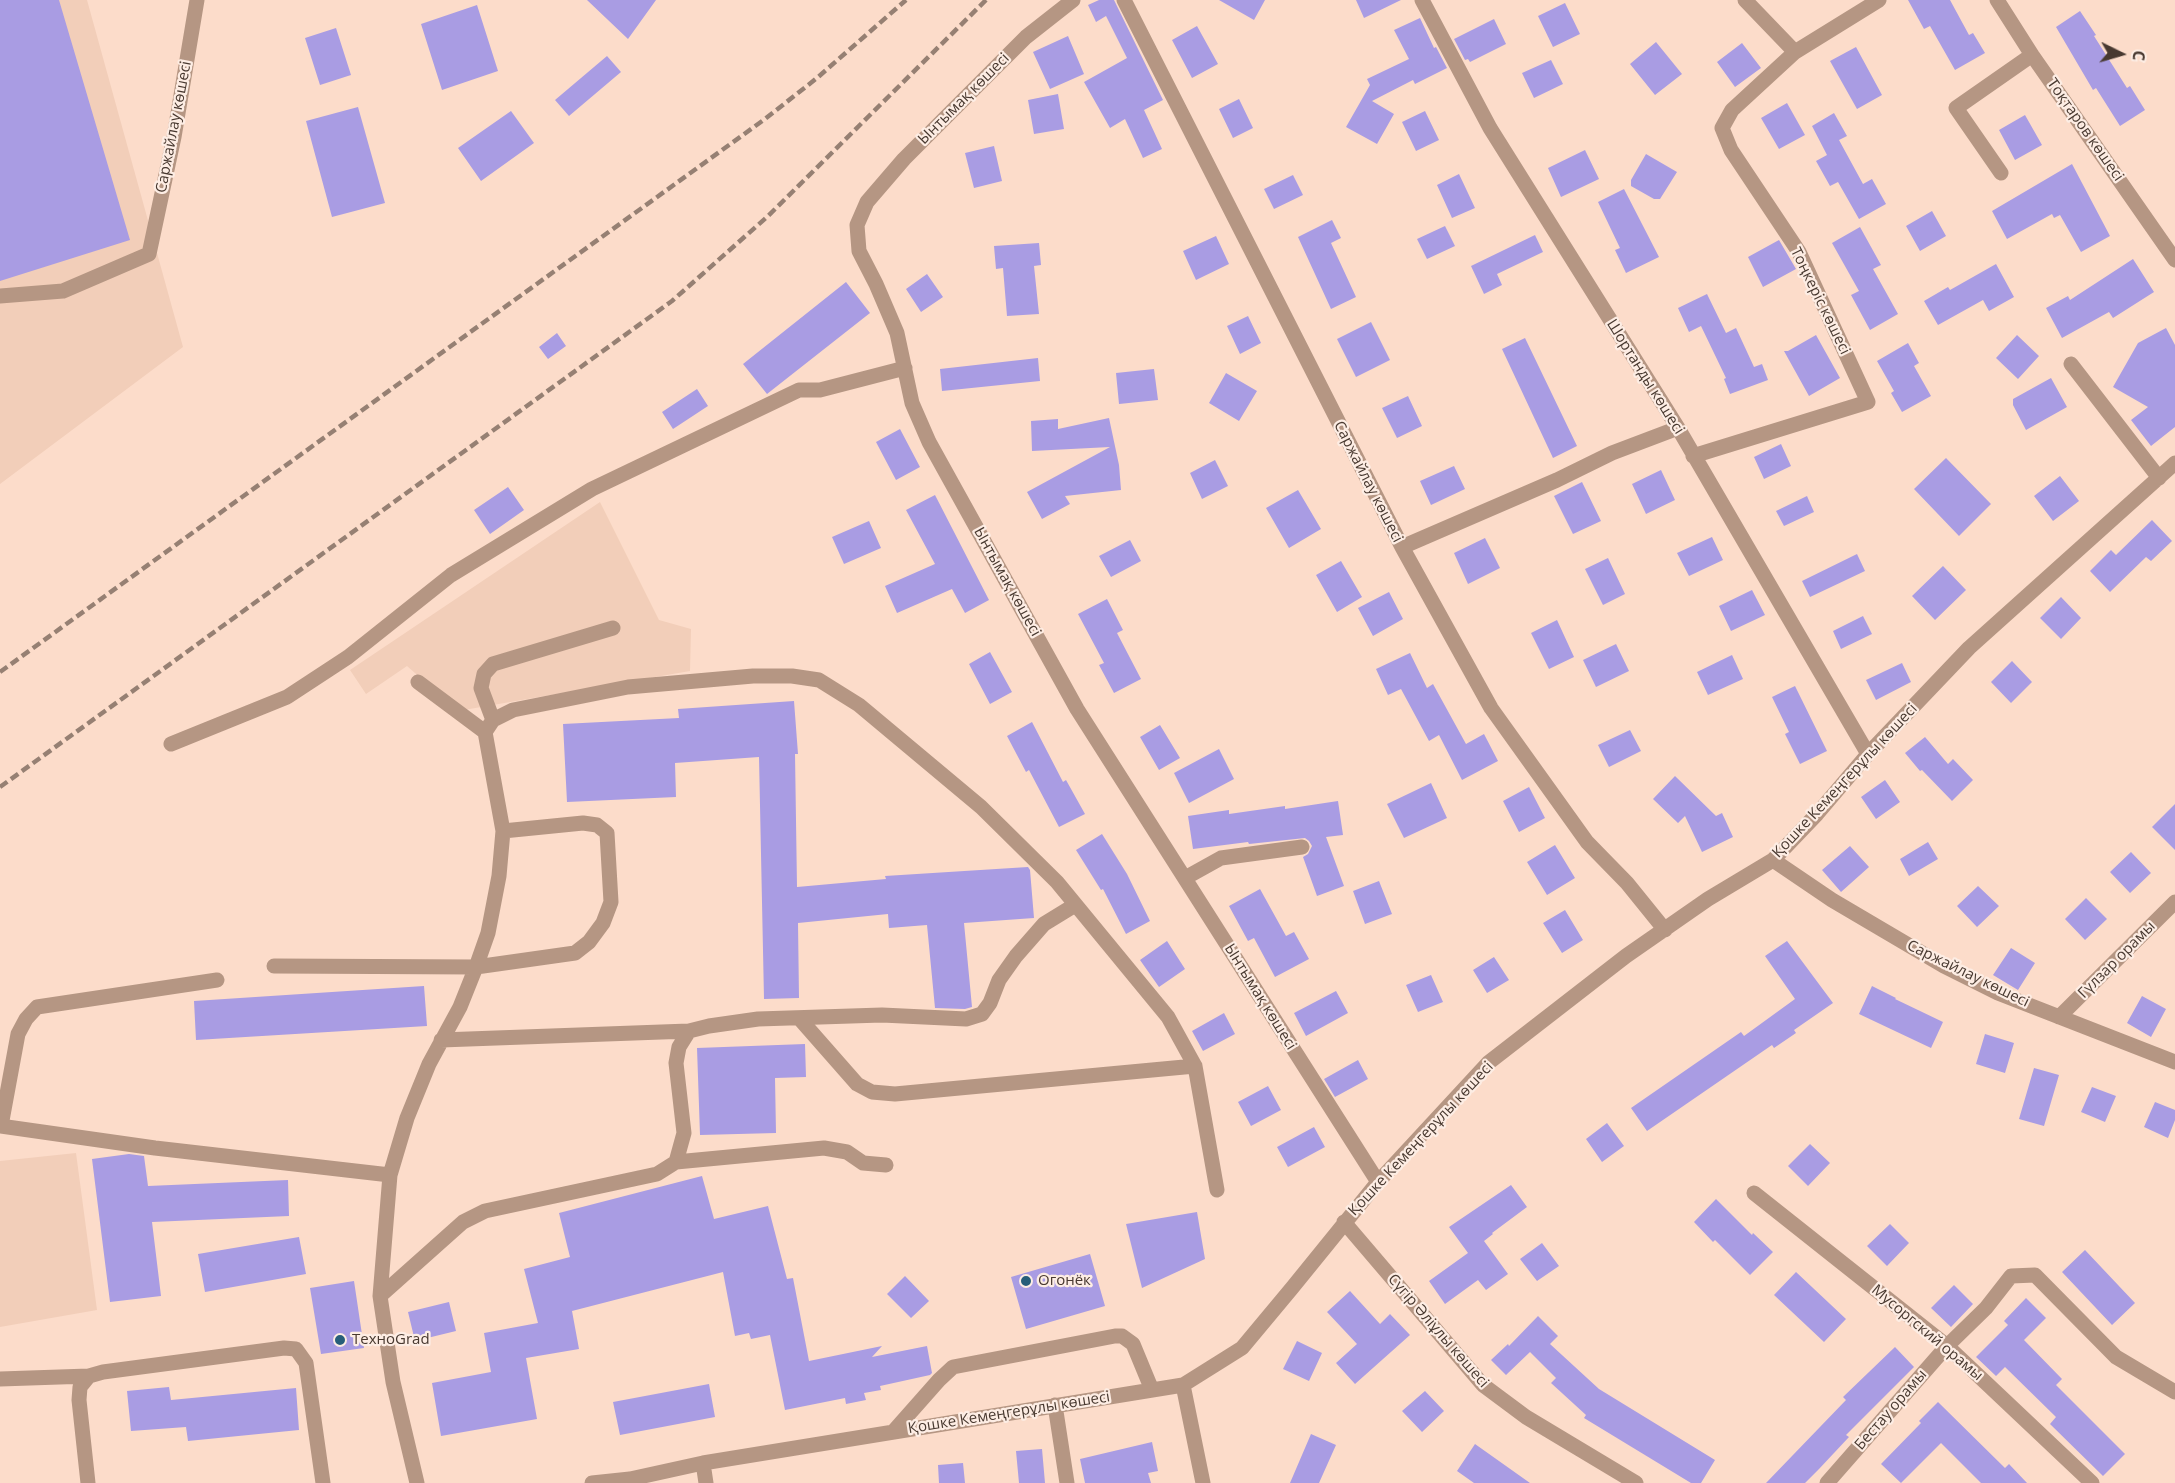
<!DOCTYPE html>
<meta charset="utf-8">
<style>
body{margin:0}
#map{position:relative;width:2175px;height:1483px;overflow:hidden;background:#fcdcca;font-family:"Open Sans",sans-serif}
canvas{display:block}
.north{position:absolute;left:2091px;top:24px;width:60px;height:60px;-webkit-text-stroke:4px #fdede4;paint-order:stroke;rotate:95deg;font-size:16px;font-weight:700;line-height:24px;text-align:center;color:#483930}
.north::after{content:'';display:block;margin:auto;width:21px;height:27px;background:#483930;clip-path:polygon(50% 0,100% 100%,50% 72%,0 100%)}
</style>
<div id="map">
<canvas width="2175" height="1483"></canvas>
<div class="north">С</div>
</div>
<script>
const g = document.querySelector('canvas').getContext('2d');
g.lineJoin = 'round';
function fill(path, color) { g.fillStyle = color; g.fill(path, 'evenodd'); }
const shape = rows => new Path2D(rows.map(r => 'M' + r).join(''));
function stroke(path, color, width, dash) { g.strokeStyle = color; g.lineWidth = width; g.lineCap = dash ? 'butt' : 'round'; g.setLineDash(dash || []); g.stroke(path); }
function label(font, color, halo, rows, align = 'center') {
  g.font = font + ' "Open Sans",sans-serif'; g.lineWidth = 4.5; g.setLineDash([]); g.textBaseline = 'middle'; g.strokeStyle = halo; g.fillStyle = color; for (const [text, x, y, turn = 0] of rows) {
    g.save(); g.translate(x, y); g.rotate((+turn || 0) * Math.PI / 180); g.textAlign = isNaN(turn) ? turn : align; if (halo) g.strokeText(text, 0, 0); g.fillText(text, 0, 0); g.restore();
  }
}
fill(shape([
 [0,0,87,0,183,347,0,484],
 [600,502,659,620,691,629,690,671,458,711,407,666,366,694,350,670],
 [76,1153,97,1310,0,1327,0,1161]
]), '#f2ceb9');
fill(shape([
 [0,0,59,0,130,240,0,281],
 [587,0,656,0,628,39],
 [1099,0,1114,0,1163,100,1144,110,1162,149,1143,158,1125,119,1110,128,1084,82,1127,58,1106,16,1096,22,1088,5],
 [1219,0,1265,0,1254,20],
 [1356,0,1401,0,1364,18],
 [1908,0,1950,0,1969,35,1973,33,1985,53,1955,70,1930,26,1924,29],
 [1565,3,1580,34,1553,47,1538,16],
 [477,5,498,71,442,90,421,24],
 [2080,11,2096,35,2094,36,2127,88,2130,86,2145,110,2120,126,2096,88,2093,90,2056,27],
 [1420,18,1434,48,1436,47,1447,68,1415,84,1413,80,1372,101,1394,114,1377,144,1346,127,1370,85,1367,79,1409,59,1394,30],
 [1494,19,1506,44,1470,62,1468,59,1465,60,1454,39],
 [1197,26,1218,64,1192,78,1172,40],
 [336,28,351,75,320,85,305,38],
 [1068,36,1084,74,1050,89,1033,52],
 [1656,42,1682,74,1655,95,1630,64],
 [1742,43,1761,68,1735,87,1717,62],
 [1856,47,1882,95,1857,109,1830,61],
 [607,56,621,72,569,116,555,100],
 [1551,60,1563,84,1534,98,1522,73],
 [1058,94,1064,129,1034,134,1028,100],
 [1239,99,1253,128,1233,138,1219,109],
 [1787,103,1805,135,1779,149,1761,118],
 [358,107,385,203,332,217,306,121],
 [511,111,534,143,481,181,458,148],
 [1425,111,1439,140,1416,151,1402,122],
 [1834,113,1847,136,1839,140,1863,184,1872,179,1886,204,1859,219,1838,182,1830,186,1816,161,1827,155,1812,126],
 [2025,115,2042,145,2015,160,1999,130],
 [994,146,1002,181,974,188,965,153],
 [1585,150,1599,179,1561,197,1548,168],
 [1646,154,1677,172,1660,199,1654,199,1631,186,1631,180],
 [2072,164,2110,236,2081,252,2060,215,2054,218,2052,214,2007,239,1992,211],
 [1459,174,1475,208,1452,218,1437,185],
 [1293,175,1303,195,1274,209,1264,189],
 [1624,189,1659,257,1626,273,1615,250,1620,248,1598,202],
 [1932,211,1946,236,1920,251,1906,226],
 [1332,220,1341,238,1331,243,1356,297,1331,309,1298,237],
 [1445,226,1455,246,1427,259,1417,239],
 [1860,227,1881,265,1873,269,1898,314,1870,330,1851,295,1859,291,1832,243],
 [1535,235,1543,252,1497,274,1502,285,1484,294,1471,266],
 [1216,236,1229,264,1196,280,1183,251],
 [1779,240,1796,269,1763,287,1748,257],
 [1039,243,1041,265,1034,266,1039,314,1007,316,1003,268,996,269,994,246],
 [2133,259,2154,292,2113,318,2109,312,2062,338,2046,308,2068,296,2070,300],
 [1996,264,2014,297,1989,311,1983,300,1938,325,1924,301,1948,287,1950,290],
 [927,274,943,297,921,312,906,289],
 [846,282,870,313,767,394,743,364],
 [1707,294,1726,333,1736,328,1754,367,1762,364,1768,380,1730,394,1724,379,1726,378,1701,326,1689,332,1678,308],
 [1248,316,1261,343,1240,354,1227,326],
 [1371,322,1390,360,1356,377,1337,339],
 [2166,328,2175,345,2175,427,2151,446,2131,420,2148,407,2113,387,2138,343],
 [557,333,566,346,548,359,539,347],
 [1816,335,1840,378,1809,396,1784,351,1788,351],
 [2017,335,2039,356,2018,379,1996,358],
 [1525,338,1577,446,1553,458,1502,349],
 [1908,343,1919,363,1914,366,1931,396,1902,412,1891,393,1894,391,1877,361],
 [1038,358,1040,381,942,391,940,369],
 [1154,369,1158,400,1119,404,1116,373],
 [1226,373,1257,391,1239,421,1209,403],
 [2051,378,2067,407,2026,430,2013,405,2013,399],
 [697,389,708,406,673,429,662,412],
 [1408,396,1422,426,1397,438,1382,408],
 [1109,418,1119,465,1121,490,1065,496,1070,504,1042,519,1027,492,1110,447,1032,451,1031,421,1058,419,1058,429],
 [900,429,920,467,896,480,876,442],
 [1781,444,1791,466,1764,479,1754,457],
 [1946,458,1991,504,1959,536,1914,489],
 [1215,460,1228,486,1202,499,1190,473],
 [1454,466,1465,489,1431,505,1420,481],
 [1661,470,1675,500,1646,514,1632,484],
 [2060,476,2079,501,2053,521,2034,496],
 [1582,482,1601,521,1573,534,1554,496],
 [508,487,524,510,490,534,474,510],
 [1298,490,1321,529,1289,548,1266,508],
 [935,495,989,600,965,613,952,589,897,613,885,586,935,564,906,510],
 [1807,496,1814,512,1784,526,1776,511],
 [2152,520,2172,541,2151,561,2146,557,2110,592,2090,571,2111,550,2116,555],
 [869,521,881,548,844,564,832,537],
 [1712,537,1723,560,1689,576,1677,553],
 [1485,538,1500,568,1468,584,1454,553],
 [1130,540,1141,561,1111,577,1099,556],
 [1857,554,1865,571,1810,597,1802,581],
 [1608,558,1625,594,1603,605,1585,569],
 [1341,561,1362,597,1337,612,1316,575],
 [1943,566,1966,590,1935,620,1912,596],
 [1752,590,1765,615,1731,631,1719,606],
 [1389,592,1403,619,1373,636,1358,608],
 [2061,597,2081,618,2061,639,2040,618],
 [1107,599,1123,630,1117,633,1141,679,1114,693,1099,665,1104,663,1078,614],
 [1863,616,1872,634,1841,649,1833,631],
 [1557,620,1574,657,1549,669,1531,633],
 [1616,644,1629,671,1596,687,1583,660],
 [990,652,1012,692,990,704,969,664],
 [1410,653,1427,688,1433,684,1466,744,1484,734,1498,761,1462,780,1439,735,1429,741,1401,689,1388,695,1376,669],
 [1732,655,1743,679,1708,695,1697,672],
 [2012,661,2032,682,2011,703,1991,682],
 [1902,663,1911,682,1876,700,1866,680],
 [1795,686,1827,751,1800,764,1785,734,1789,732,1772,697],
 [794,701,798,754,795,754,797,887,886,879,885,876,1028,867,1030,870,1034,918,964,923,972,1007,965,1009,935,1008,927,925,889,928,888,914,798,923,799,998,764,999,759,757,675,763,676,797,567,802,563,724,679,718,678,709],
 [1032,722,1063,782,1066,780,1085,814,1059,827,1029,770,1026,772,1007,736],
 [1160,725,1180,758,1159,770,1140,737],
 [1630,730,1641,751,1609,767,1598,745],
 [1925,737,1948,764,1953,759,1973,780,1952,801,1922,770,1920,771,1905,753],
 [1219,749,1234,779,1189,803,1174,773],
 [1675,776,1716,816,1722,813,1733,837,1702,852,1685,816,1678,823,1653,799],
 [1885,780,1900,802,1876,819,1861,797],
 [1431,783,1447,818,1404,838,1387,804],
 [1529,787,1545,818,1519,832,1503,801],
 [1338,801,1343,835,1326,837,1344,886,1317,896,1303,857,1308,854,1312,846,1309,841,1305,838,1249,844,1248,842,1193,849,1188,816,1229,810,1229,814,1285,806,1285,809],
 [2175,804,2175,850,2152,827],
 [1102,834,1127,874,1150,921,1126,934,1103,889,1101,890,1076,850],
 [1928,842,1938,859,1909,876,1900,859],
 [1555,845,1575,878,1547,895,1527,862],
 [1850,846,1869,867,1841,892,1822,870],
 [2131,852,2151,873,2130,893,2110,872],
 [1379,881,1392,914,1365,924,1353,891],
 [1978,886,1999,906,1977,927,1957,906],
 [1260,889,1286,936,1294,932,1309,959,1275,977,1254,938,1248,941,1229,906],
 [2086,898,2107,919,2085,940,2065,919],
 [1565,910,1583,940,1562,953,1543,923],
 [1167,941,1185,969,1159,987,1140,960],
 [1787,941,1833,1003,1794,1030,1796,1033,1774,1048,1772,1045,1647,1131,1631,1108,1741,1032,1744,1036,1795,999,1765,956],
 [2011,948,2035,963,2018,990,1993,975],
 [1494,957,1509,980,1487,993,1473,970],
 [1431,975,1443,1002,1418,1012,1406,985],
 [424,986,427,1026,196,1040,194,1001],
 [1872,986,1896,998,1895,999,1943,1022,1931,1048,1859,1014],
 [1336,991,1348,1013,1306,1036,1294,1013],
 [2142,996,2166,1009,2151,1037,2127,1023],
 [1224,1013,1235,1034,1203,1051,1192,1031],
 [1985,1034,2014,1043,2005,1073,1976,1064],
 [805,1044,806,1077,775,1078,776,1133,700,1135,697,1048],
 [1358,1060,1368,1079,1335,1097,1324,1079],
 [2034,1068,2059,1075,2044,1126,2019,1119],
 [1268,1086,1281,1110,1251,1126,1238,1102],
 [2092,1087,2116,1096,2105,1122,2081,1112],
 [2155,1102,2175,1110,2175,1120,2168,1138,2144,1127],
 [1607,1123,1624,1146,1602,1162,1586,1139],
 [1314,1127,1325,1147,1288,1167,1277,1147],
 [1810,1144,1830,1163,1808,1186,1788,1166],
 [129,1154,144,1156,148,1186,288,1180,289,1216,152,1222,161,1296,110,1302,92,1159],
 [702,1176,714,1219,768,1206,787,1279,793,1278,809,1361,882,1346,872,1357,927,1346,932,1373,930,1375,880,1386,881,1390,864,1393,866,1400,846,1404,845,1398,785,1410,770,1335,751,1339,749,1333,735,1336,723,1272,572,1311,579,1349,526,1358,537,1419,441,1436,432,1383,491,1372,484,1333,538,1323,524,1269,570,1257,559,1213],
 [1511,1185,1527,1207,1492,1233,1493,1234,1484,1241,1508,1274,1486,1290,1478,1280,1445,1304,1429,1281,1468,1253,1449,1227],
 [1716,1199,1752,1235,1753,1233,1773,1252,1750,1275,1715,1240,1713,1242,1694,1222],
 [1197,1212,1205,1259,1142,1288,1126,1224],
 [1890,1224,1909,1243,1887,1266,1867,1246],
 [299,1237,306,1274,205,1292,198,1254],
 [1542,1243,1559,1266,1537,1281,1520,1259],
 [2085,1250,2135,1303,2112,1325,2062,1272],
 [1090,1254,1105,1306,1026,1329,1011,1277],
 [1796,1272,1846,1319,1824,1342,1774,1295],
 [905,1276,929,1301,911,1318,887,1294],
 [354,1281,364,1348,321,1354,310,1288],
 [1954,1285,1973,1304,1951,1327,1931,1308],
 [1350,1291,1380,1324,1390,1314,1410,1335,1355,1384,1336,1363,1357,1344,1327,1312],
 [2026,1298,2046,1318,2024,1340,2062,1379,2056,1385,2125,1454,2103,1476,2050,1424,2056,1417,2005,1367,1996,1376,1976,1357,2008,1325,2004,1321],
 [449,1302,456,1331,415,1341,408,1312],
 [1538,1316,1558,1336,1550,1344,1599,1389,1715,1460,1701,1483,1691,1483,1584,1418,1586,1415,1551,1383,1556,1378,1530,1352,1506,1375,1491,1360,1508,1344,1509,1346],
 [1297,1341,1322,1353,1309,1381,1283,1369],
 [1895,1347,1914,1367,1846,1435,1849,1437,1819,1469,1805,1483,1766,1483,1846,1400,1843,1397],
 [709,1384,715,1417,620,1435,613,1402],
 [169,1387,171,1400,296,1388,299,1430,188,1441,186,1427,131,1431,127,1391],
 [1425,1391,1444,1411,1422,1432,1402,1411],
 [1938,1402,2005,1468,2009,1464,2027,1483,1981,1483,1941,1443,1901,1483,1881,1464,1921,1423,1919,1421],
 [1311,1434,1336,1445,1319,1483,1290,1483],
 [1152,1442,1158,1471,1148,1473,1151,1483,1085,1483,1080,1459],
 [1475,1444,1530,1483,1474,1483,1457,1471],
 [1042,1449,1045,1483,1019,1483,1016,1451],
 [963,1463,965,1483,939,1483,938,1465]
]), '#a99ce3');
stroke(shape([
 [1073,0,1026,37,904,159,867,202,857,225,859,251,876,284,897,333,912,403,929,442,1077,709,1378,1182],
 [1124,0,1402,547,1491,708,1587,842,1627,883,1665,930],
 [1422,0,1490,128,1678,428,1868,754],
 [1745,0,1795,52],
 [1997,0,2032,55,2175,260],
 [2001,173,1956,108,2032,55],
 [0,296,63,291,149,254,174,137,197,0],
 [2071,364,2159,478],
 [1693,456,1868,402,1799,252,1731,150,1722,128,1732,110,1795,52,1879,0],
 [1402,547,1557,480,1612,453,1678,428],
 [418,682,485,732],
 [493,720,481,688,484,674,493,664,613,628],
 [171,744,287,697,348,657,451,575,592,489,799,390,820,390,905,368],
 [1773,860,1832,900,1944,966,1998,993,2175,1062],
 [1185,878,1221,858,1302,847],
 [274,966,476,967,575,953,589,942,603,923,611,902,607,833,597,825,583,823,503,831],
 [2059,1017,2175,902],
 [799,1018,857,1084,872,1092,895,1094,1195,1066],
 [441,1040,689,1031],
 [0,1126,155,1148,390,1175],
 [1,1126,18,1034,26,1019,37,1007,217,980],
 [676,1162,824,1148,847,1152,863,1163,886,1165],
 [1754,1193,1947,1346,2092,1483],
 [1344,1222,1483,1385,1526,1417,1636,1483],
 [380,1296,463,1222,485,1211,657,1174,676,1162,684,1133,676,1063,679,1047,689,1031,709,1026,758,1019,882,1015,966,1019,982,1014,990,1003,999,980,1016,956,1044,924,1075,905],
 [0,1379,89,1376],
 [1183,1385,1203,1483],
 [1055,1405,1067,1483],
 [893,1432,939,1380,953,1367,1115,1336,1122,1336,1133,1344,1152,1390],
 [703,1463,706,1483],
 [88,1483,79,1400,80,1387,89,1376,103,1372,284,1348,296,1349,306,1363,323,1483],
 [417,1483,393,1382,380,1296,390,1175,407,1118,429,1064,460,1007,476,967,488,933,499,876,503,831,485,732,493,720,513,710,628,687,753,676,792,676,819,680,859,705,981,807,1057,882,1168,1017,1195,1066,1217,1190],
 [592,1483,630,1479,703,1463,1183,1385,1242,1348,1292,1288,1378,1182,1488,1063,1626,956,1708,899,1773,860,1817,814,1868,754,1969,648,2175,463],
 [1827,1483,1947,1346,1986,1308,2011,1276,2035,1275,2116,1357,2175,1392]
]), '#b59683', 15);
stroke(shape([
 [0,672,765,119,817,78,906,0],
 [0,787,672,301,767,217,986,0]
]), '#968073', 4.5, [9, 4.5]);
for (const [x, y, r, color] of [
 [1026,1281,6,"#275e79"],
 [340,1340,6,"#275e79"]
]) { const dot = new Path2D(); dot.arc(x, y, r, 0, 2 * Math.PI); g.fillStyle = color; g.fill(dot); stroke(dot, '#fdede4', 2); }
label('15px', '#483930', '#fdede4', [
 ["Ынтымақ көшесі",964,99,-45],
 ["Саржайлау көшесі",174,127,-79],
 ["Тоқтаров көшесі",2085,130,55],
 ["Тоңкерiс көшесі",1820,301,64],
 ["Шортанды көшесі",1645,377,58],
 ["Саржайлау көшесі",1368,482,63],
 ["Ынтымақ көшесі",1007,582,61],
 ["Қошке Кемеңгерұлы көшесі",1845,781,-47],
 ["Гүлзар орамы",2117,960,-45],
 ["Саржайлау көшесі",1968,974,26],
 ["Ынтымақ көшесі",1260,997,58],
 ["Қошке Кемеңгерұлы көшесі",1421,1139,-47],
 ["Сүгір Әліұлы көшесі",1438,1331,49],
 ["Мусоргский орамы",1927,1333,40],
 ["Бестау орамы",1891,1410,-49],
 ["Қошке Кемеңгерұлы көшесі",1009,1413,-9]
]);
label('15px', '#483930', '#fdede4', [
 ["Огонёк",1038,1281],
 ["ТехноGrad",352,1340]
], 'left');
</script>
